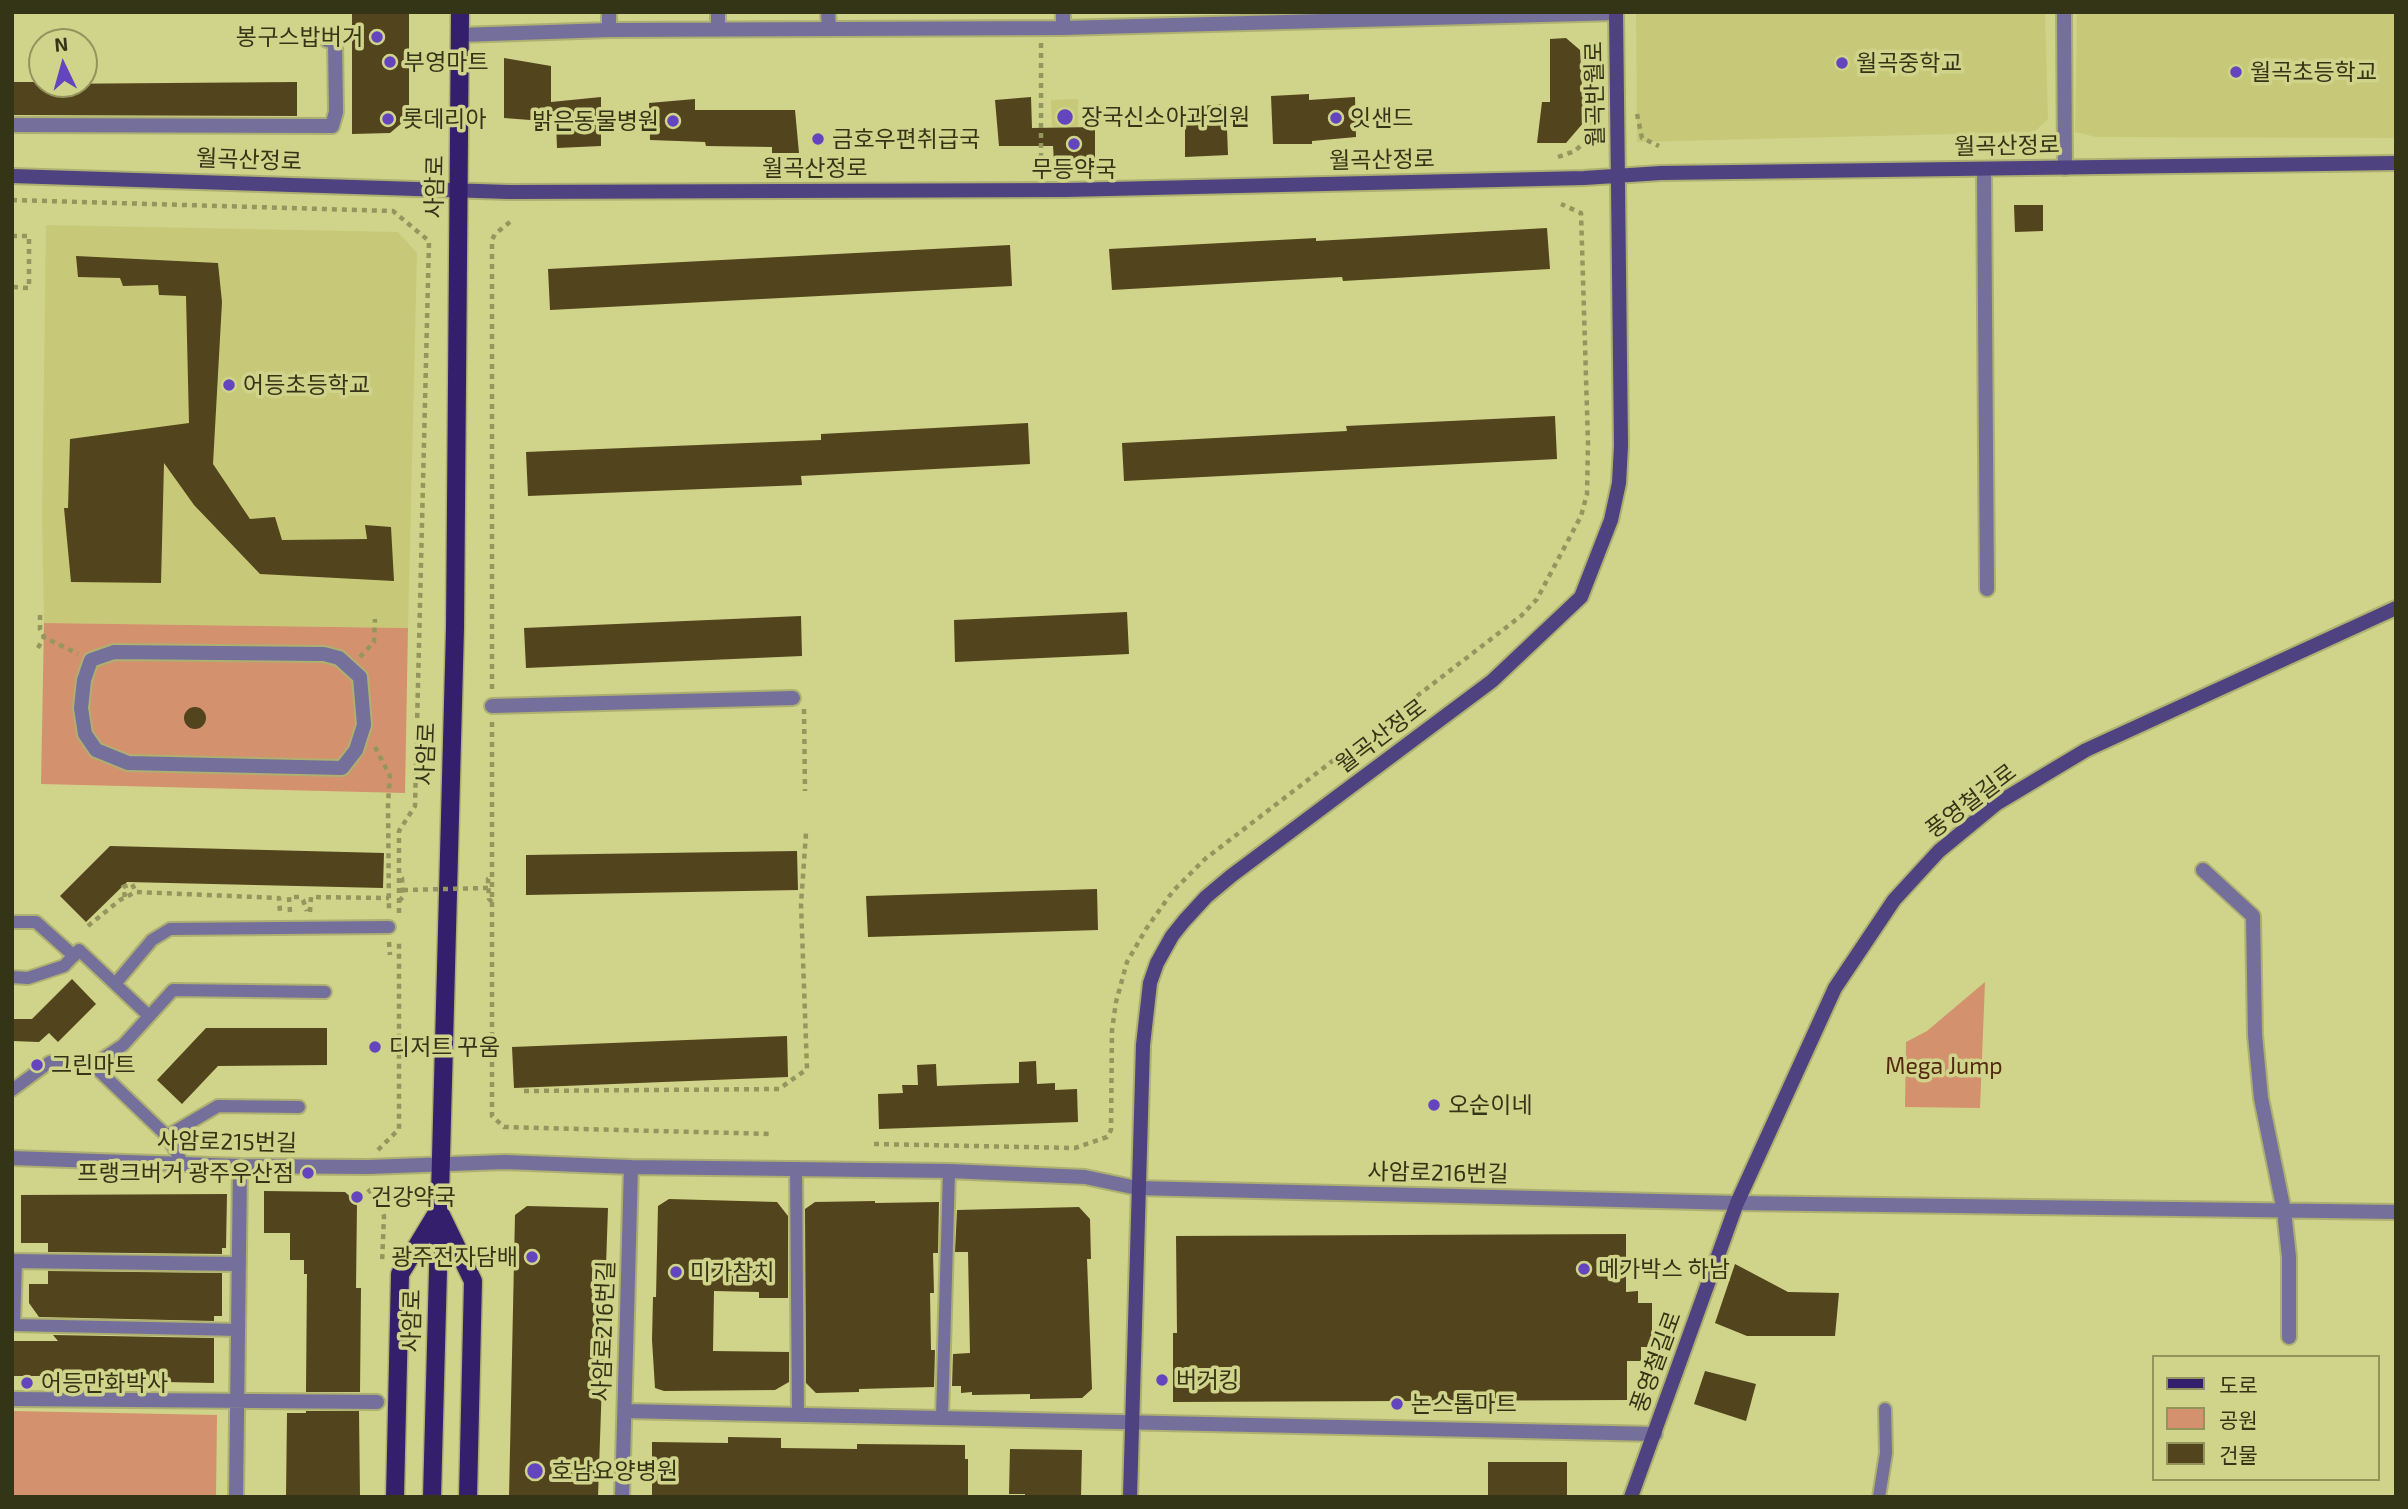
<!DOCTYPE html>
<meta charset="utf-8">
<style>
body{margin:0}
#map{position:relative;width:2408px;height:1509px;overflow:hidden;background:#d0d38a;font-family:"Exo 2","Noto Sans KR",sans-serif}
canvas{display:block}
.frame{position:absolute;inset:0;border:14px solid #343517;pointer-events:none}
.legend{position:absolute;left:2152px;top:1355px;width:228px;height:126px;box-sizing:border-box;background:#d0d38a;border:2px solid #92945c;margin:0;padding:9px 12px;list-style:none;font-size:21px;color:#343517}
.legend li{display:flex;align-items:center;gap:14px;height:35px}
.legend b{width:35px;border:2px solid #92945c}
.north{position:absolute;left:28px;top:28px;width:70px;height:70px;box-sizing:border-box;background:#d0d38a;border:2px solid #92945c;border-radius:50%;rotate:355deg;font-size:19px;font-weight:700;line-height:28px;text-align:center;color:#343517}
.north::after{content:'';display:block;margin:auto;width:24px;height:32px;background:#6445be;clip-path:polygon(50% 0,100% 100%,50% 72%,0 100%)}
</style>
<div id="map">
<canvas width="2408" height="1509"></canvas>
<div class="frame"></div>
<ul class="legend">
<li><b style="height:9px;background:#341f6c"></b>도로</li>
<li><b style="height:19px;background:#d3926d"></b>공원</li>
<li><b style="height:19px;background:#52441d"></b>건물</li>
</ul>
<div class="north">N</div>
</div>
<script>
const g = document.querySelector('canvas').getContext('2d');
g.lineJoin = 'round';
function fill(path, color) { g.fillStyle = color; g.fill(path, 'evenodd'); }
const shape = rows => new Path2D(rows.map(r => 'M' + r).join(''));
function stroke(path, color, width, dash) { g.strokeStyle = color; g.lineWidth = width; g.lineCap = dash ? 'butt' : 'round'; g.setLineDash(dash || []); g.stroke(path); }
function label(font, color, halo, rows, align = 'center') {
  g.font = font + ' "Exo 2","Noto Sans KR",sans-serif'; g.lineWidth = 7; g.setLineDash([]); g.textBaseline = 'middle'; g.strokeStyle = halo; g.fillStyle = color; for (const [text, x, y, turn = 0] of rows) {
    g.save(); g.translate(x, y); g.rotate((+turn || 0) * Math.PI / 180); g.textAlign = isNaN(turn) ? turn : align; if (halo) g.strokeText(text, 0, 0); g.fillText(text, 0, 0); g.restore();
  }
}
fill(shape([
 [1636,12,2045,12,2048,119,2034,132,1637,142],
 [2077,12,2396,12,2396,138,2096,137,2075,132],
 [1078,99,1078,127,1052,127,1051,100],
 [46,225,398,232,417,253,408,628,44,623,42,517]
]), '#c7c978');
fill(shape([
 [44,623,408,628,405,793,41,784],
 [1985,982,1980,1108,1905,1107,1906,1042,1927,1031],
 [12,1411,217,1415,216,1497,12,1497]
]), '#d3926d');
fill(shape([
 [352,12,409,12,409,117,390,133,352,134],
 [1566,38,1580,50,1584,122,1566,143,1537,143,1542,102,1550,102,1550,39],
 [504,58,551,66,551,102,601,97,601,146,557,148,556,122,504,118],
 [12,82,42,82,42,84,297,82,297,116,12,115],
 [1309,94,1309,100,1355,97,1356,137,1312,141,1312,144,1273,144,1271,96],
 [1031,97,1032,128,1095,127,1095,161,1054,162,1053,146,999,146,995,100],
 [695,99,695,110,795,110,799,153,772,153,772,147,706,146,705,142,650,140,649,103],
 [1226,104,1228,155,1185,157,1185,107],
 [2014,205,2043,205,2043,231,2015,232],
 [1547,228,1550,269,1343,281,1342,277,1112,290,1109,249,1316,238,1316,241],
 [1010,245,1012,286,550,310,548,269],
 [76,256,218,263,222,302,213,464,250,519,275,517,282,540,367,539,365,525,391,527,394,581,260,574,194,505,164,463,161,583,71,582,64,508,68,508,70,439,189,423,186,296,159,295,158,285,123,286,120,278,78,277],
 [1555,416,1557,459,1124,481,1122,443,1347,431,1346,426],
 [1028,423,1030,464,801,476,802,485,528,496,526,452,821,440,821,434],
 [1127,612,1129,654,955,662,954,620],
 [801,616,802,656,526,668,524,628],
 '184 718a11 11 0 1 1 22 0a11 11 0 1 1-22 0Z',
 [110,846,384,853,383,888,127,882,86,922,60,896],
 [797,851,798,890,526,895,526,855],
 [1097,889,1098,930,868,937,866,896],
 [72,979,96,1004,58,1042,49,1033,39,1042,12,1041,12,1019,32,1019],
 [206,1028,327,1028,327,1065,218,1066,182,1104,157,1080],
 [787,1036,788,1077,514,1088,512,1047],
 [1036,1061,1037,1084,1055,1083,1055,1090,1077,1089,1078,1122,879,1129,878,1094,903,1093,902,1085,918,1085,917,1065,936,1064,937,1086,986,1084,1019,1083,1019,1062],
 [264,1191,345,1192,357,1203,356,1288,361,1288,360,1392,306,1392,307,1274,304,1274,304,1260,290,1260,290,1233,264,1233],
 [227,1194,226,1248,222,1248,222,1254,48,1252,48,1243,21,1243,21,1195],
 [669,1199,777,1202,788,1216,788,1298,759,1298,759,1292,714,1291,713,1351,789,1352,789,1382,775,1390,664,1391,655,1388,652,1340,653,1297,656,1297,658,1206],
 [875,1201,875,1203,939,1202,938,1253,933,1253,934,1293,930,1293,931,1350,935,1350,934,1387,859,1389,859,1392,816,1393,806,1383,805,1209,815,1202],
 [527,1206,608,1208,598,1497,509,1497,515,1215],
 [1079,1207,1090,1219,1091,1259,1087,1259,1092,1389,1082,1398,1030,1399,1030,1394,972,1395,972,1392,961,1393,961,1386,952,1386,953,1354,970,1353,968,1252,955,1252,957,1210],
 [1626,1234,1626,1292,1638,1291,1638,1303,1652,1303,1652,1347,1641,1347,1641,1361,1627,1361,1627,1400,1173,1402,1173,1333,1177,1333,1176,1236],
 [1735,1264,1788,1292,1839,1293,1835,1336,1747,1336,1715,1323],
 [48,1271,222,1273,222,1316,214,1316,214,1321,39,1317,29,1303,29,1284,48,1284],
 [53,1335,214,1338,214,1383,166,1382,166,1380,62,1380,62,1376,12,1376,12,1341,58,1341],
 [1705,1371,1756,1384,1746,1421,1694,1404],
 [306,1411,359,1411,360,1497,286,1497,287,1413,306,1413],
 [728,1437,781,1438,781,1448,857,1449,857,1444,965,1445,965,1459,968,1459,968,1497,652,1497,652,1442,728,1443],
 [1010,1449,1082,1450,1081,1497,1025,1497,1025,1494,1009,1494],
 [1488,1462,1567,1462,1567,1497,1488,1497]
]), '#52441d');
const lane = shape([
 [12,922,36,922,74,956],
 [12,977,28,978,64,966,79,950,149,1016],
 [115,984,152,940,170,929,389,927],
 [93,1065,167,1136,183,1164],
 [12,1090,50,1062,93,1065,123,1045,173,990,325,992],
 [167,1136,218,1106,299,1107],
 [796,1168,798,1415],
 [16,1261,14,1325,239,1330],
 [942,1418,949,1171],
 [1879,1497,1886,1453,1885,1409]
]);
const street = shape([
 [609,12,609,30],
 [718,12,718,29],
 [828,12,829,29],
 [2064,12,2065,168],
 [1063,28,1063,12],
 [460,35,609,30,1063,28,1616,13],
 [12,125,332,126,336,112,335,41,327,40],
 [1984,170,1987,589],
 [114,652,324,654,339,658,360,677,364,725,356,750,342,768,128,763,96,750,85,734,81,708,84,680,91,660,114,652],
 [492,706,793,698],
 [2203,870,2253,916,2255,1035,2261,1098,2284,1211,2289,1257,2289,1337],
 [12,1158,240,1166,368,1167,505,1162,631,1167,949,1171,1085,1177,1137,1188,1737,1203,2396,1212],
 [12,1261,239,1264],
 [12,1399,377,1402],
 [625,1411,1655,1434],
 [236,1497,240,1166],
 [622,1497,631,1167]
]);
const secondary = shape([
 [12,176,509,192,1066,190,1584,178,1661,173,2396,163],
 [1130,1497,1143,1045,1150,983,1157,963,1172,936,1184,921,1206,897,1231,876,1492,681,1581,597,1611,520,1619,483,1621,446,1616,12],
 [1631,1497,1737,1203,1835,988,1894,900,1939,851,1996,804,2086,750,2396,608]
]);
const primary = shape([
 [440,1213,473,1281,468,1497],
 [395,1497,400,1274,437,1213],
 [432,1497,455,628,460,12]
]);
stroke(lane, '#aeb071', 16);
stroke(street, '#aeb071', 18);
stroke(secondary, '#aeb071', 18);
stroke(primary, '#aeb071', 21);
stroke(shape([
 [1041,43,1041,174],
 [1637,114,1642,138,1659,146],
 [1558,157,1575,151,1592,135,1593,115],
 [12,200,393,211,429,241,415,806,399,831,399,914],
 [12,236,29,236,29,288,12,287],
 [40,615,40,629,44,637,78,654],
 [38,648,44,637],
 [360,657,374,642,375,619],
 [492,689,492,240,495,234,510,222],
 [804,709,805,791],
 [492,722,492,1116,504,1127,773,1134],
 [375,747,390,776,388,803,389,912],
 [125,897,123,887,132,884,136,892],
 [399,901,403,897,402,878,399,875],
 [492,902,489,899,488,879,492,876],
 [290,912,289,897,299,897,303,900,307,911],
 [310,912,311,897,389,898],
 [88,926,120,900,136,892,279,898,280,911],
 [389,942,390,955],
 [524,1091,779,1089,807,1069,801,904,806,833],
 [874,1144,1075,1148,1107,1137,1111,1130,1112,1030,1116,1002,1127,962,1146,929,1173,891,1205,859,1521,616,1537,599,1581,516,1587,494,1588,443,1581,213,1561,204],
 [378,1150,399,1129,399,940],
 [368,1189,380,1204,384,1216,382,1264]
]), '#94965d', 4.5, [5, 5]);
stroke(lane, '#75709b', 12);
stroke(street, '#75709b', 14);
stroke(secondary, '#4e4280', 14);
stroke(primary, '#341f6c', 18);
stroke(shape([
 [403,890,488,888]
]), '#94965d', 4.5, [5, 5]);
for (const [x, y, r, color] of [
 [377,37,7,"#6445be"],
 [390,62,7,"#6445be"],
 [1842,63,7,"#6445be"],
 [2236,72,7,"#6445be"],
 [1065,117,9,"#6445be"],
 [1336,118,7,"#6445be"],
 [388,119,7,"#6445be"],
 [673,121,7,"#6445be"],
 [818,139,7,"#6445be"],
 [1074,144,7,"#6445be"],
 [229,385,7,"#6445be"],
 [375,1047,7,"#6445be"],
 [37,1065,7,"#6445be"],
 [1434,1105,7,"#6445be"],
 [308,1173,7,"#6445be"],
 [357,1197,7,"#6445be"],
 [532,1257,7,"#6445be"],
 [1584,1269,7,"#6445be"],
 [676,1272,7,"#6445be"],
 [1162,1380,7,"#6445be"],
 [27,1383,7,"#6445be"],
 [1397,1404,7,"#6445be"],
 [535,1471,9,"#6445be"]
]) { const dot = new Path2D(); dot.arc(x, y, r, 0, 2 * Math.PI); g.fillStyle = color; g.fill(dot); stroke(dot, '#d0d38a', 2.5); }
label('23px', '#343517', '#d0d38a', [
 ["봉구스밥버거",363,37,"right"],
 ["부영마트",404,62],
 ["월곡중학교",1856,63],
 ["월곡초등학교",2250,72],
 ["장국신소아과의원",1081,117],
 ["잇샌드",1350,118],
 ["롯데리아",402,119],
 ["밝은동물병원",659,121,"right"],
 ["금호우편취급국",832,139],
 ["무등약국",1074,169,"center"],
 ["어등초등학교",243,385],
 ["디저트 꾸움",389,1047],
 ["그린마트",51,1065],
 ["오순이네",1448,1105],
 ["프랭크버거 광주우산점",294,1173,"right"],
 ["건강약국",371,1197],
 ["광주전자담배",518,1257,"right"],
 ["메가박스 하남",1598,1269],
 ["미가참치",690,1272],
 ["버거킹",1176,1380],
 ["어등만화박사",41,1383],
 ["논스톱마트",1411,1404],
 ["호남요양병원",551,1471]
], 'left');
label('23px', '#343517', '#d0d38a', [
 ["월곡반월로",1595,94,-91],
 ["월곡산정로",2007,146,-1],
 ["월곡산정로",249,160,2],
 ["월곡산정로",1382,160,-1],
 ["월곡산정로",815,168],
 ["사암로",435,187,-89],
 ["월곡산정로",1381,736,-37],
 ["사암로",426,754,-88],
 ["풍영철길로",1971,801,-37],
 ["사암로215번길",227,1142,1],
 ["사암로216번길",1438,1173,1],
 ["사암로",412,1321,-89],
 ["사암로216번길",604,1331,-88],
 ["풍영철길로",1656,1362,-70]
]);
label('23px', '#532910', '#d0d38a', [
 ["Mega Jump",1944,1066]
]);
</script>
